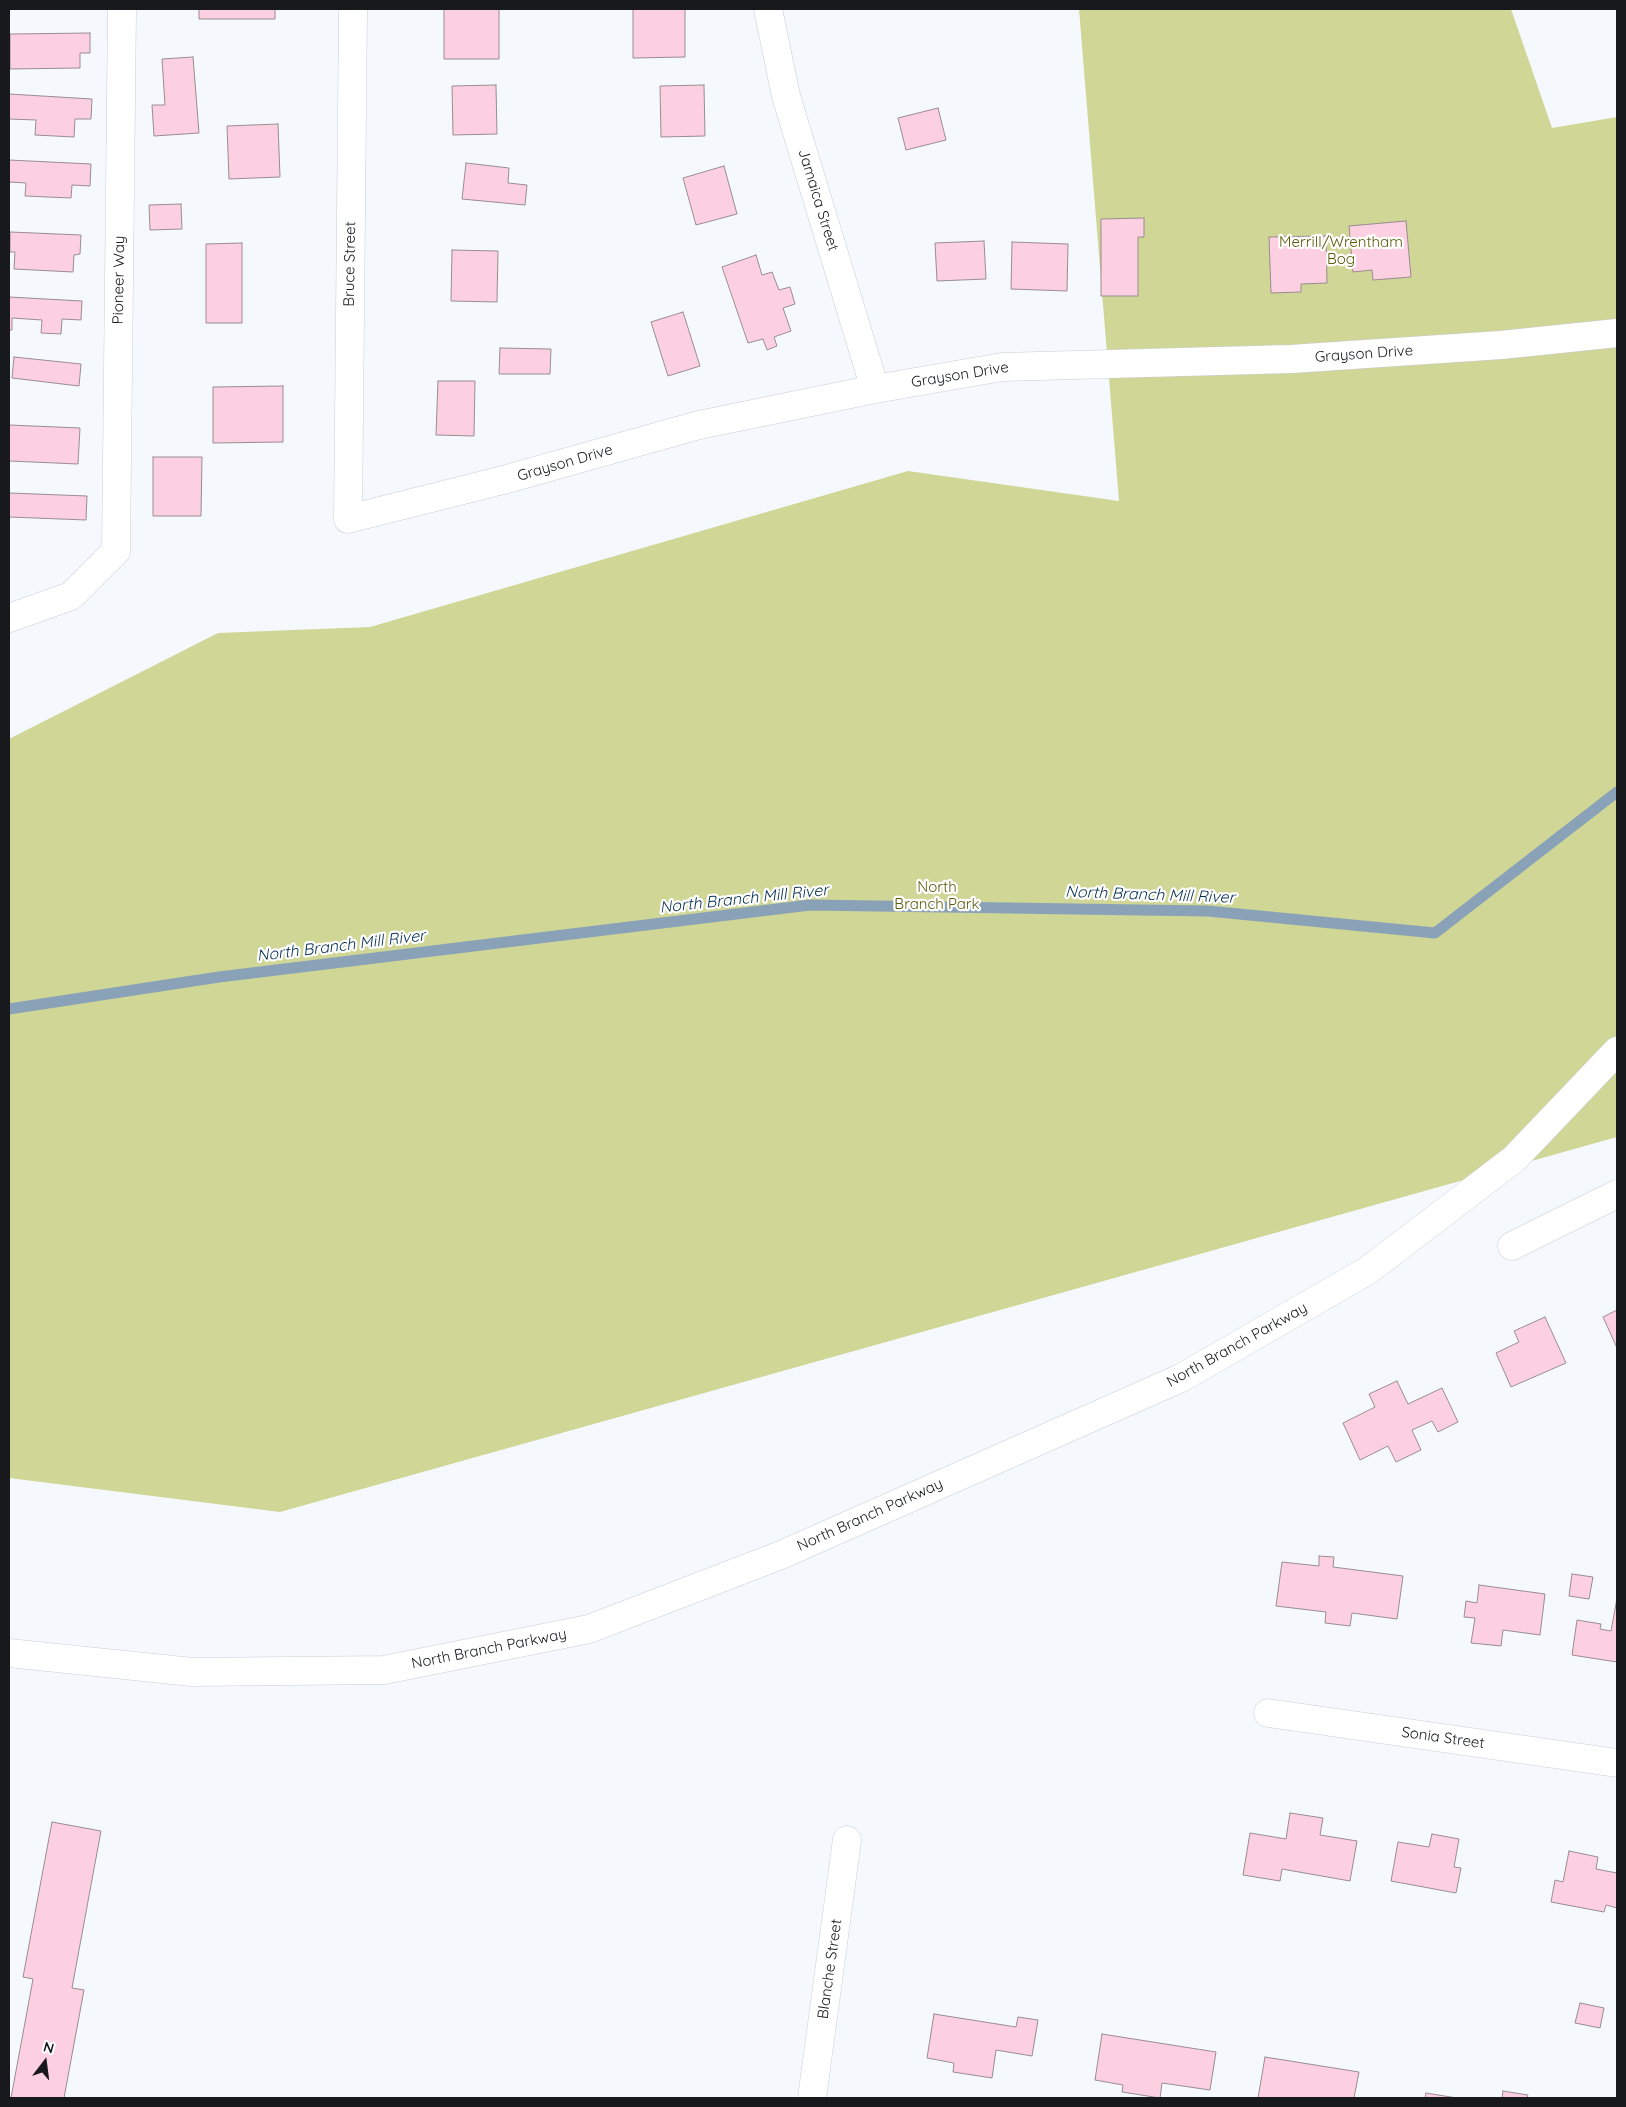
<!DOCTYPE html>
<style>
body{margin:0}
#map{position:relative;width:1626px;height:2107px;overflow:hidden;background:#f5f9fe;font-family:Quicksand,sans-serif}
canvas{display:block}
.frame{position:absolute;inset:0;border:10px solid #17191c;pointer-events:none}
.north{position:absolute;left:20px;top:2037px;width:50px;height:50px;-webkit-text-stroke:4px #fff;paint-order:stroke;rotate:15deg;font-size:14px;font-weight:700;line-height:20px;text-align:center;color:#17191c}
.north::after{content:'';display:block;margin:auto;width:18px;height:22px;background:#17191c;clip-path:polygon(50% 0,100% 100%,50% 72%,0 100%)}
</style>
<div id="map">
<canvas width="1626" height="2107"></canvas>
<div class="frame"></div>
<div class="north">N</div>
</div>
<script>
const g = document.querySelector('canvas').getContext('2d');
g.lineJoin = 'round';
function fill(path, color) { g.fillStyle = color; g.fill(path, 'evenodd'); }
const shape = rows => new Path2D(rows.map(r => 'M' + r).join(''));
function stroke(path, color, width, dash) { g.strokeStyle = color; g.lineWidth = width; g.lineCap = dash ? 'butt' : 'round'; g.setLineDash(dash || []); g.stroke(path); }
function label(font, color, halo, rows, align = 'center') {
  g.font = font + ' Quicksand,sans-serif'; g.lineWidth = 4.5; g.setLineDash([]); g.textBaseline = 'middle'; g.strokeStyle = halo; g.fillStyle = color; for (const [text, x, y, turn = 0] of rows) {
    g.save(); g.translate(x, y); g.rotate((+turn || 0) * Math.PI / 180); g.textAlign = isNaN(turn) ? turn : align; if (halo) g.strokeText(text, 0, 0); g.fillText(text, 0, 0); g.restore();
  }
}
fill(shape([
 [1079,9,1511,9,1552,128,1617,117,1617,1137,280,1512,9,1478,9,739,218,633,370,627,908,471,1119,501]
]), '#cfd696');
stroke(shape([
 [9,1009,219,977,810,905,1208,911,1435,933,1617,792]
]), '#8aa2b8', 11);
const building = shape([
 [199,9,275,9,275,19,199,19,199,9],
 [444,9,499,9,499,59,444,59,444,9],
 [633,9,685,9,685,57,633,58,633,9],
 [90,33,90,53,80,53,80,68,10,69,10,34,90,33],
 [193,57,199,133,154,136,152,105,165,105,162,59,193,57],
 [496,85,497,134,453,135,452,86,496,85],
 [704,85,705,136,661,137,660,86,704,85],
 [9,94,92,99,91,119,75,119,74,137,35,135,36,120,9,119,9,94],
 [938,108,946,140,906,150,898,118,938,108],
 [278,124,280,177,229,179,227,126,278,124],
 [9,160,91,164,90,186,72,185,71,198,25,196,26,183,9,182,9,160],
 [466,163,509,168,508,183,527,185,525,205,462,199,466,163],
 [724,166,737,214,696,225,683,178,724,166],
 [181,204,182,229,150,230,149,205,181,204],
 [1144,218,1144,237,1138,237,1138,296,1101,296,1101,219,1144,218],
 [1406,221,1411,277,1373,280,1372,270,1353,272,1349,226,1406,221],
 [10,232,81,235,80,254,74,255,73,272,14,269,15,252,10,252,10,232],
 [1326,236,1327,283,1301,284,1301,292,1271,293,1269,237,1326,236],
 [984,241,986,279,937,281,935,243,984,241],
 [1012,242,1068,244,1067,291,1011,289,1012,242],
 [242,243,242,323,206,323,206,244,242,243],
 [452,250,498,251,497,302,451,301,452,250],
 [756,255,762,275,772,272,779,290,790,287,795,304,783,308,791,331,774,337,777,346,767,350,763,339,748,343,722,267,756,255],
 [9,297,82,301,81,320,62,319,61,334,41,333,42,320,12,318,12,330,9,330,9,297],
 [683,312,700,366,668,376,651,322,683,312],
 [500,348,551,349,550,374,499,374,500,348],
 [14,357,81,364,79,386,12,378,14,357],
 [438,381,475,381,474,436,436,435,438,381],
 [283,386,283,442,213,443,213,387,283,386],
 [9,425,80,428,78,464,9,461,9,425],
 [153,457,202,457,201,516,153,516,153,457],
 [9,493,87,496,86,520,9,517,9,493],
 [1617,1310,1617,1348,1603,1317,1617,1310],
 [1545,1317,1566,1363,1511,1387,1496,1353,1519,1342,1514,1331,1545,1317],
 [1397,1381,1408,1404,1442,1388,1458,1422,1438,1432,1432,1421,1412,1430,1421,1450,1396,1462,1388,1446,1360,1460,1343,1423,1375,1407,1369,1394,1397,1381],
 [1319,1556,1334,1557,1333,1567,1403,1576,1397,1619,1352,1613,1350,1626,1325,1623,1326,1612,1276,1606,1282,1562,1319,1566,1319,1556],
 [1572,1574,1593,1577,1589,1599,1569,1596,1572,1574],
 [1479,1585,1545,1594,1540,1635,1503,1630,1501,1646,1471,1643,1475,1618,1464,1617,1466,1601,1477,1603,1479,1585],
 [1617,1598,1617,1662,1572,1655,1577,1620,1601,1624,1600,1629,1611,1631,1617,1598],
 [1290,1813,1323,1818,1320,1835,1357,1841,1350,1881,1282,1869,1280,1881,1243,1875,1250,1833,1286,1839,1290,1813],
 [52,1822,101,1831,72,1988,84,1990,64,2098,11,2098,33,1979,23,1977,52,1822],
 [1432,1834,1459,1839,1454,1867,1461,1868,1456,1893,1391,1881,1398,1842,1429,1847,1432,1834],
 [1569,1851,1598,1857,1596,1869,1617,1873,1617,1908,1606,1905,1604,1912,1551,1902,1555,1880,1563,1882,1569,1851],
 [1580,2003,1604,2008,1600,2028,1575,2023,1580,2003],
 [934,2014,1016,2027,1018,2017,1038,2020,1032,2056,996,2050,992,2078,953,2072,954,2063,927,2058,934,2014],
 [1102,2034,1216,2052,1210,2090,1162,2083,1160,2098,1122,2092,1123,2085,1095,2080,1102,2034],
 [1265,2057,1359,2072,1354,2098,1258,2098,1265,2057],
 [1503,2091,1528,2095,1527,2098,1502,2098,1503,2091],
 [1426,2093,1457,2098,1425,2098,1426,2093]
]);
fill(building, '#fccfe1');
stroke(building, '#988d91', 1);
const minor = shape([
 [353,9,348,519,507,479,699,425,875,389,1002,367,1291,359,1501,345,1617,333],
 [768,9,786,96,875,389],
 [9,618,71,596,116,551,122,9],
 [1512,1246,1617,1194],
 [9,1653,192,1672,384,1670,589,1629,781,1555,1181,1378,1367,1271,1514,1159,1617,1051],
 [1268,1713,1617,1763],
 [812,2098,847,1840]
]);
stroke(minor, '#c8ced7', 29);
stroke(minor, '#fff', 28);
label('15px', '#17191c', '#fff', [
 ["Jamaica Street",818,200,73],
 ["Bruce Street",350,264,-89],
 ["Pioneer Way",119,280,-89],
 ["Grayson Drive",1364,354,-4],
 ["Grayson Drive",960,375,-9],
 ["Grayson Drive",565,463,-16],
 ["North Branch Parkway",1237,1345,-29],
 ["North Branch Parkway",870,1515,-24],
 ["North Branch Parkway",489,1649,-11],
 ["Sonia Street",1443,1738,8],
 ["Blanche Street",830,1969,-82]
]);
label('15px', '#575c0b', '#fff', [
 ["Merrill/Wrentham",1341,242],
 ["Bog",1341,259],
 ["North",937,887],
 ["Branch Park",937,904]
]);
label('italic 16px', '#052f4f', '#fff', [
 ["North Branch Mill River",1150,895,2],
 ["North Branch Mill River",744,899,-6],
 ["North Branch Mill River",341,946,-7]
]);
</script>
